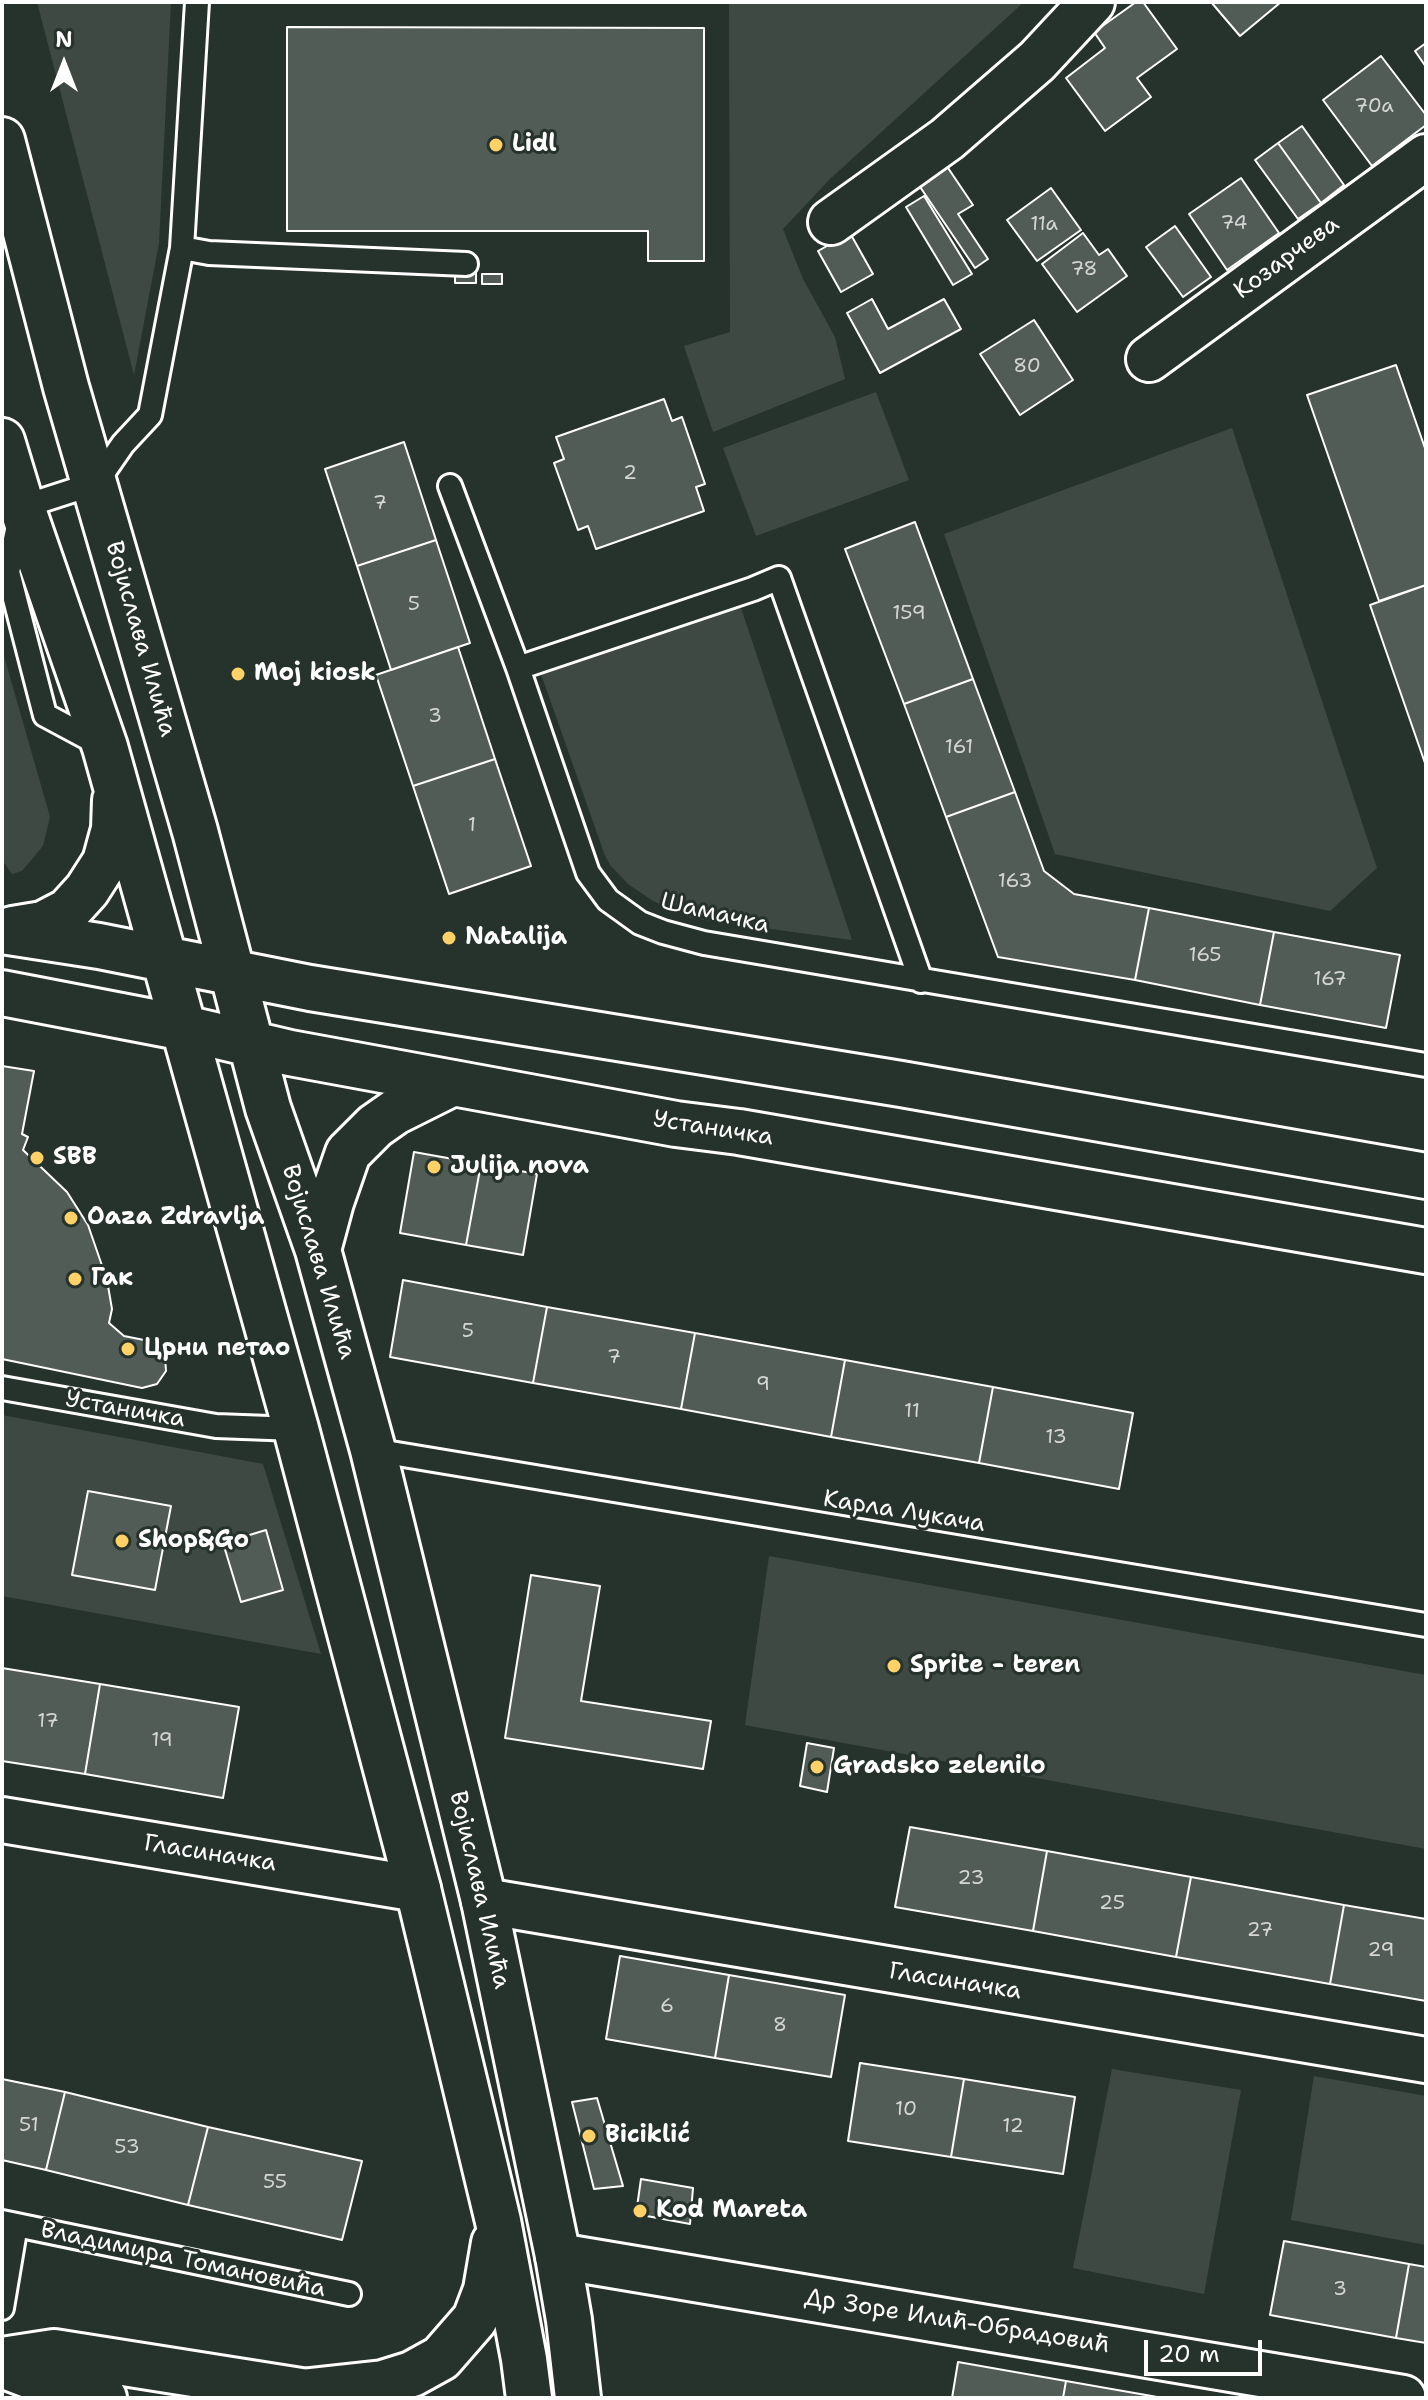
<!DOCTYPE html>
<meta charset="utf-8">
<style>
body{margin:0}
#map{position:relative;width:1428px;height:2400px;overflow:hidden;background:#26332d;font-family:"Shantell Sans",sans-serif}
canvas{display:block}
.frame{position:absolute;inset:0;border:4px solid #fff;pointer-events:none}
.north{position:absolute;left:24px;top:24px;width:80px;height:80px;-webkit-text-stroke:6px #26332d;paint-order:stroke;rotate:0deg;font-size:22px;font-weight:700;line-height:32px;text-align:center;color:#fff}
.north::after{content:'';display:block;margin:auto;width:28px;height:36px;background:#fff;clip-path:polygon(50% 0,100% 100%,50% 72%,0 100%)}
.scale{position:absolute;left:1144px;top:2340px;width:118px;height:36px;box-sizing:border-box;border:4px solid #fff;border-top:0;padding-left:10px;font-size:24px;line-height:28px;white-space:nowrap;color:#fff;-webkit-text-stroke:6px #26332d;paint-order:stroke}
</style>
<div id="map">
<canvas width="1428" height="2400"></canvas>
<div class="frame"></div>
<div class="north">N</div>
<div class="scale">20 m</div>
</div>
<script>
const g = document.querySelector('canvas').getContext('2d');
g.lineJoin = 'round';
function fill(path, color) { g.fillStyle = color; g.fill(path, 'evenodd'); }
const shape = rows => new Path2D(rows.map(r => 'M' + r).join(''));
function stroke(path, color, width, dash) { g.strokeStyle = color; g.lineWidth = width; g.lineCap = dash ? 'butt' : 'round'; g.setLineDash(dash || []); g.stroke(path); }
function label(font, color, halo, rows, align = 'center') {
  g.font = font + ' "Shantell Sans",sans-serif'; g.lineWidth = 6; g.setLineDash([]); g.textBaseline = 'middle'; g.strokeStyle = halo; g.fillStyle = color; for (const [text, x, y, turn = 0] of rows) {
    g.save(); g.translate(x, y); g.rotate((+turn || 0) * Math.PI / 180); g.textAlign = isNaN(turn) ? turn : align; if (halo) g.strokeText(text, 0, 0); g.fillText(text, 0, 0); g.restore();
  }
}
fill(shape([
 [37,2,171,2,159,243,134,375],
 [729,2,1024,2,830,179,783,229,803,279,835,337,845,379,713,432,684,346,730,332],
 [876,392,909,480,756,536,723,448],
 [1232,428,1377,868,1330,911,1055,854,944,534],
 [740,605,852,940,690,918,653,901,628,884,610,865,604,853,541,674],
 [2,649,50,817,43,846,22,871,12,874,2,860],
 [2,1415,263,1464,321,1654,2,1596],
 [769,1556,1426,1675,1426,1849,745,1725],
 [1112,2069,1241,2090,1204,2294,1073,2268],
 [1314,2076,1426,2096,1426,2245,1291,2220]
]), '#3e4944');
const building = shape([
 [1136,2,1143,2,1177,49,1137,78,1151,97,1105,131,1066,78,1105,48,1094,32,1136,2],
 [1211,2,1281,2,1240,36,1211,2],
 [287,27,704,28,704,261,648,261,648,231,287,231,287,27],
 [1426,43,1426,67,1415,51,1426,43],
 [1381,56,1426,115,1426,125,1372,166,1323,100,1381,56],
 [1302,126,1344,185,1321,203,1278,143,1302,126],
 [1278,143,1321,203,1298,219,1255,160,1278,143],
 [942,159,973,205,958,214,988,259,975,268,914,178,942,159],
 [1241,178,1279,233,1227,270,1189,214,1241,178],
 [1051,188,1081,230,1037,261,1007,220,1051,188],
 [924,196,972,274,953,285,906,207,924,196],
 [1175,226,1211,277,1183,297,1146,247,1175,226],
 [850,233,873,274,841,292,818,251,850,233],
 [1083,233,1099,255,1108,249,1127,276,1077,312,1042,264,1083,233],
 [455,273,476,273,476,283,455,283,455,273],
 [482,274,502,274,502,284,482,284,482,274],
 [872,299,888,329,944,299,961,329,880,373,847,313,872,299],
 [1034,320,1073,380,1020,415,980,354,1034,320],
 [1396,365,1426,451,1426,585,1379,601,1307,395,1396,365],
 [664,399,672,421,682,417,705,484,696,487,704,511,596,549,588,526,578,530,554,463,564,459,556,437,664,399],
 [404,442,436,540,357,566,325,469,404,442],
 [915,522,973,679,904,704,845,549,915,522],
 [436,540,470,643,391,670,357,566,436,540],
 [1426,585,1426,766,1370,605,1426,585],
 [458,647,495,759,413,786,376,675,458,647],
 [973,679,1015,792,946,817,904,704,973,679],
 [495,759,531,866,449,894,413,786,495,759],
 [1015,792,1044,871,1074,894,1149,908,1135,980,998,957,946,817,1015,792],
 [1149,908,1274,932,1260,1005,1135,980,1149,908],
 [1274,932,1400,955,1386,1028,1260,1005,1274,932],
 [2,1066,34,1071,22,1134,28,1137,23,1150,67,1192,88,1225,107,1280,112,1309,109,1323,124,1336,149,1341,162,1349,165,1356,166,1371,157,1384,142,1388,2,1359,2,1066],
 [414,1152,481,1164,466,1245,400,1233,414,1152],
 [481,1164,537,1174,523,1255,466,1245,481,1164],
 [403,1280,547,1307,533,1383,390,1357,403,1280],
 [547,1307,695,1333,681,1409,533,1383,547,1307],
 [695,1333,845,1360,831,1437,681,1409,695,1333],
 [845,1360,993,1387,979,1463,831,1437,845,1360],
 [993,1387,1133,1413,1119,1489,979,1463,993,1387],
 [88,1491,171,1506,155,1590,72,1575,88,1491],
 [266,1530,283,1590,241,1602,223,1543,266,1530],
 [531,1575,600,1586,581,1701,711,1721,703,1769,505,1738,531,1575],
 [2,1668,100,1684,85,1774,2,1761,2,1668],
 [100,1684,239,1707,223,1798,85,1774,100,1684],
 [807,1743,834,1748,827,1792,800,1786,807,1743],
 [910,1827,1047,1851,1033,1931,895,1907,910,1827],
 [1047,1851,1191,1877,1176,1957,1033,1931,1047,1851],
 [1191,1877,1344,1905,1330,1984,1176,1957,1191,1877],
 [1344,1905,1426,1919,1426,2001,1330,1984,1344,1905],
 [620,1956,729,1975,715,2058,606,2039,620,1956],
 [729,1975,845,1995,831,2077,715,2058,729,1975],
 [860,2063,964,2079,951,2157,848,2141,860,2063],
 [2,2079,65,2092,46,2170,2,2160,2,2079],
 [964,2079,1075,2097,1063,2174,951,2157,964,2079],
 [65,2092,208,2127,188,2205,46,2170,65,2092],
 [597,2098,623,2186,594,2189,572,2102,597,2098],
 [208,2127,362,2161,342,2240,188,2205,208,2127],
 [641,2179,693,2188,690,2224,636,2214,641,2179],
 [1284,2241,1409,2264,1396,2338,1270,2315,1284,2241],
 [1409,2264,1426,2267,1426,2343,1396,2338,1409,2264],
 [958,2362,1066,2381,1063,2398,952,2398,958,2362],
 [1066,2381,1163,2398,1063,2398,1066,2381]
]);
fill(building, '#515c57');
stroke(building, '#fff', 2);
const service = shape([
 [182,248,209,253,466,264],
 [450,486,518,668,588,873,608,900,640,923,663,932,704,943,1426,1065],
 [518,668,753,589,779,578,921,981],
 [101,745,45,715,8,572,22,507,96,483,123,444,150,415,182,248,197,2],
 [2,1388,216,1426,296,1429],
 [373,1450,1426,1625],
 [2,2222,349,2294],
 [2,2308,16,2225]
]);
const minor = shape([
 [831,222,947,139,1037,61,1092,2],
 [1149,359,1426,157],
 [2,1820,418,1889],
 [484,1901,1426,2060],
 [558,2256,1403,2398]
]);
const tertiary = shape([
 [2,2360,54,2352,345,2398],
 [2,2365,75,2393,104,2398]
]);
const secondary = shape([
 [2,140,66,387,195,831,268,1108,318,1250,373,1450,484,1901,558,2256,569,2320,578,2398],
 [2,441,22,507,105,747,296,1429,418,1889,498,2221,524,2359,529,2398],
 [13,929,43,924,68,911,87,890,105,862,114,829,115,800],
 [2,931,99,946,310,988,901,1084,1426,1176],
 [2,993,184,1028,290,1053,676,1124,739,1132,1426,1251],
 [318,1250,331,1202,348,1153,375,1126,395,1112,453,1083],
 [310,2391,383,2383,412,2374,441,2358,475,2319,486,2290,494,2243]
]);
stroke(service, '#fff', 28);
stroke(minor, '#fff', 50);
stroke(tertiary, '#fff', 50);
stroke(secondary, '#fff', 50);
stroke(service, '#26332d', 22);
stroke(minor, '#26332d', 44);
stroke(tertiary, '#26332d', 44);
stroke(secondary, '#26332d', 44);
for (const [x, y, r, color] of [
 [496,145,8,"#ffd166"],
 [238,674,8,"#ffd166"],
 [449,938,8,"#ffd166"],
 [37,1158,8,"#ffd166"],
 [434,1167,8,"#ffd166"],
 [71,1218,8,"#ffd166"],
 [75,1279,8,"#ffd166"],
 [128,1349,8,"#ffd166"],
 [122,1541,8,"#ffd166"],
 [894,1666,8,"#ffd166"],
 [817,1767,8,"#ffd166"],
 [589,2136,8,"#ffd166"],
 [640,2211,8,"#ffd166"]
]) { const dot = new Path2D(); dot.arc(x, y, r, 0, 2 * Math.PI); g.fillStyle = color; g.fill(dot); stroke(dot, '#26332d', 3); }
label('20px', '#d4d6d5', null, [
 ["70a",1374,107],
 ["74",1234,224],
 ["11a",1044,225],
 ["78",1084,270],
 ["80",1027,367],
 ["2",630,474],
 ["7",380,504],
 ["5",414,605],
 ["159",909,614],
 ["3",435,717],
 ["161",959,748],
 ["1",472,826],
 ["163",1015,882],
 ["165",1205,956],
 ["167",1330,980],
 ["5",468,1332],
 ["7",614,1358],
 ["9",763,1385],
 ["11",912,1412],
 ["13",1056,1438],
 ["17",48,1722],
 ["19",162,1741],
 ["23",971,1879],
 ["25",1112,1904],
 ["27",1260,1931],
 ["29",1381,1951],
 ["6",667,2007],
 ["8",780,2026],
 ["10",906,2110],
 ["51",29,2126],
 ["12",1013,2127],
 ["53",127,2148],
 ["55",275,2183],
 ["3",1340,2290]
]);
label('bold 24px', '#fff', '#26332d', [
 ["Lidl",512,145],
 ["Moj kiosk",254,674],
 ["Natalija",465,938],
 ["SBB",53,1158],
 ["Julija nova",450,1167],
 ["Oaza Zdravlja",87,1218],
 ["Гак",91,1279],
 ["Црни петао",144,1349],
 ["Shop&Go",138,1541],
 ["Sprite - teren",910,1666],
 ["Gradsko zelenilo",833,1767],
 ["Biciklić",605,2136],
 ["Kod Mareta",656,2211]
], 'left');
label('24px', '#fff', '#26332d', [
 ["Козарчева",1287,258,-36],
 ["Војислава Илића",140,639,74],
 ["Шамачка",715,914,13],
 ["Устаничка",713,1129,9],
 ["Војислава Илића",318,1262,73],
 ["Устаничка",125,1410,10],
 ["Карла Лукача",904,1512,9],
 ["Гласиначка",210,1854,9],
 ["Војислава Илића",479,1890,77],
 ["Гласиначка",955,1982,9],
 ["Владимира Томановића",183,2260,12],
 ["Др Зоре Илић-Обрадовић",957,2322,9]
]);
</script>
